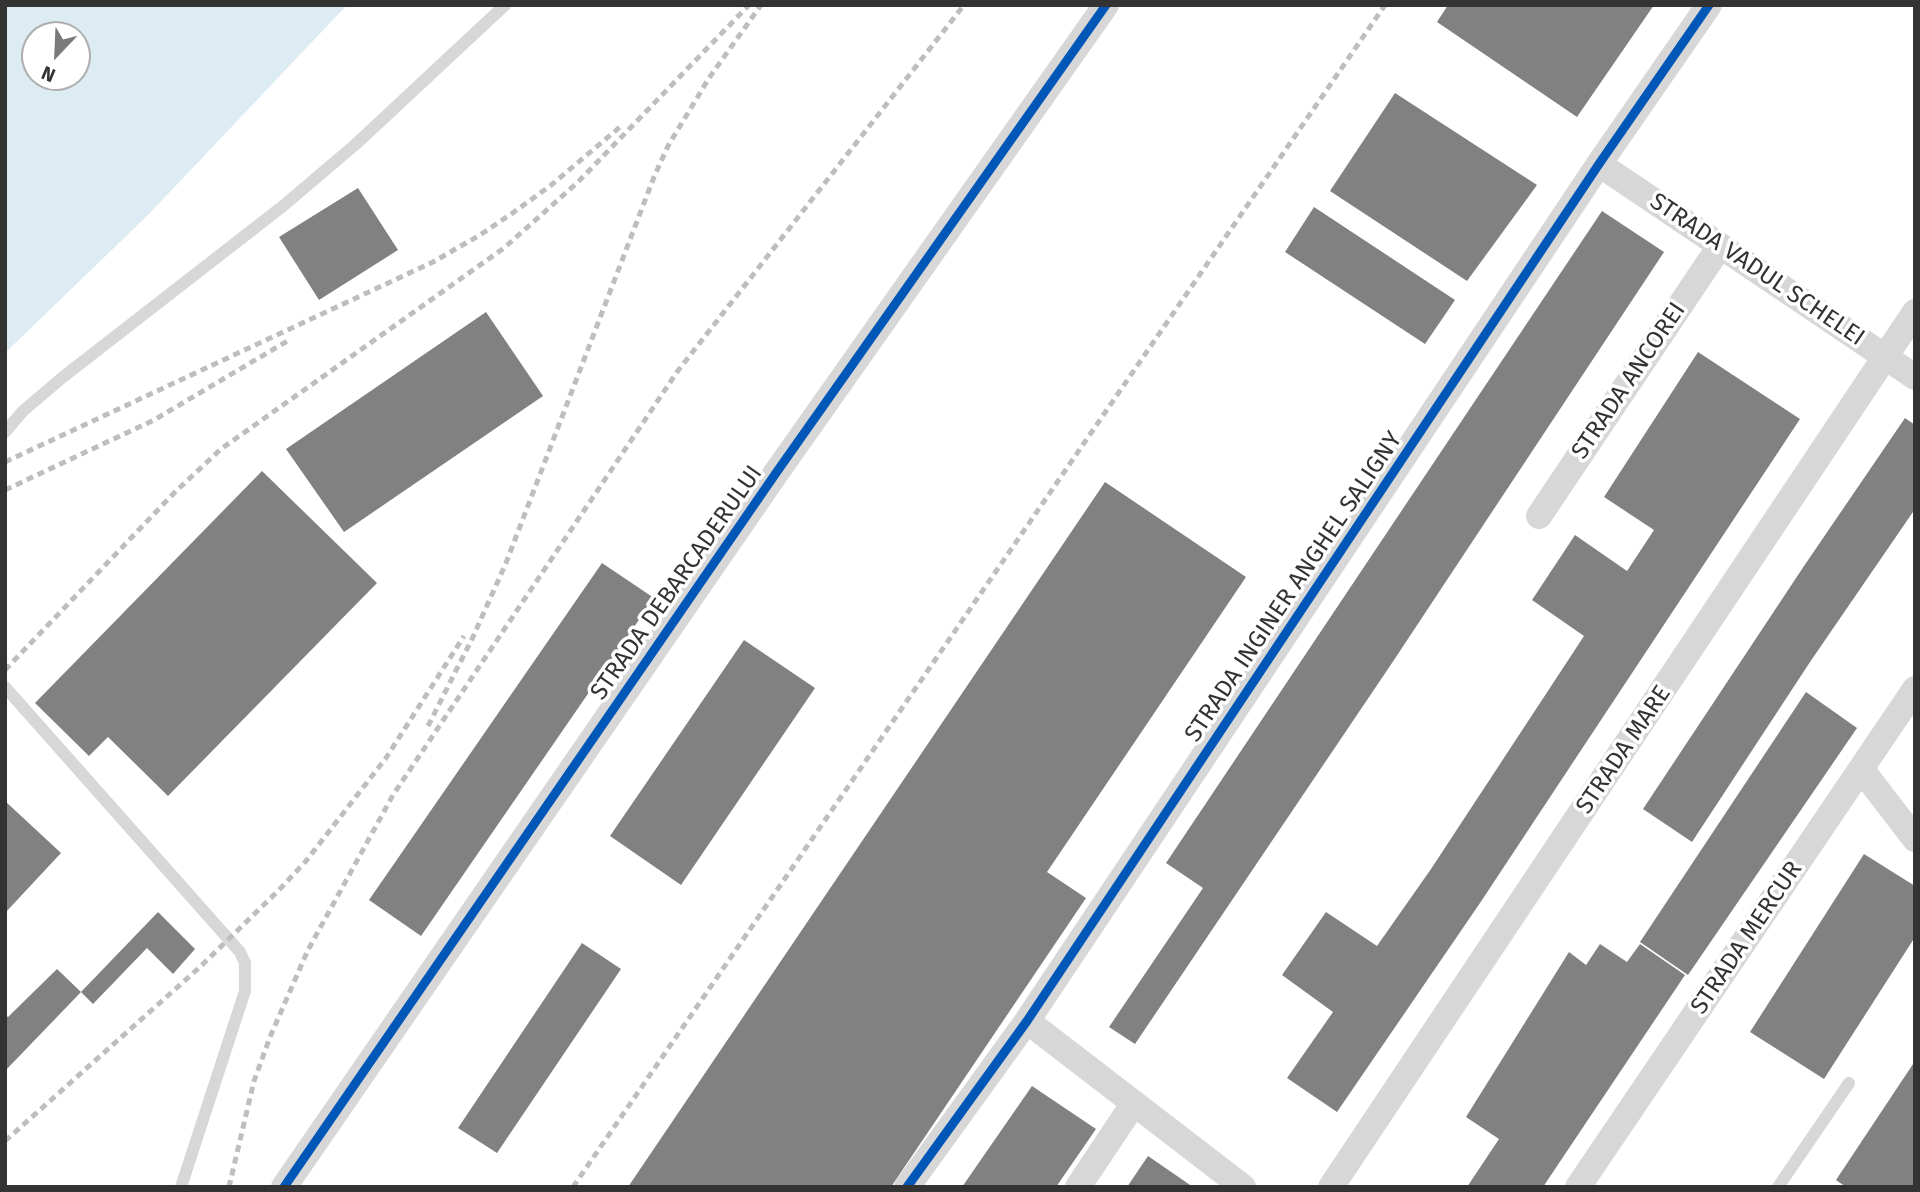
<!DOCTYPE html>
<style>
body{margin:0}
#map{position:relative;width:1920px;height:1192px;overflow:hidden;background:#fff;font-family:"Fira Sans",sans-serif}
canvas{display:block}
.frame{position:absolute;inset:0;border:7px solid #333;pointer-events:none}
.north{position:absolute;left:21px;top:21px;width:70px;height:70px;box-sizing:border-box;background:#fff;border:2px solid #adadad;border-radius:50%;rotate:203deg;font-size:19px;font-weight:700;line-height:28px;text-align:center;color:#333}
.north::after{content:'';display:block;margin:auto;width:24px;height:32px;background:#7a7a7a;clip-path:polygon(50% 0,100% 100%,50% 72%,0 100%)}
</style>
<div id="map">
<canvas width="1920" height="1192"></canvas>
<div class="frame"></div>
<div class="north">N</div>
</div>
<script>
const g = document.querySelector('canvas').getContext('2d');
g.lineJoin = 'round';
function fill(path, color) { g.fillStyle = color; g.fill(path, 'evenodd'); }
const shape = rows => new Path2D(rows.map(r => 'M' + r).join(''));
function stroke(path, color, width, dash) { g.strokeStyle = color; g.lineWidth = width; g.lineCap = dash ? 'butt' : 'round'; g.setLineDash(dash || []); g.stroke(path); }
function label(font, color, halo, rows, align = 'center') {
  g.font = font + ' "Fira Sans",sans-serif'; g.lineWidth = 7; g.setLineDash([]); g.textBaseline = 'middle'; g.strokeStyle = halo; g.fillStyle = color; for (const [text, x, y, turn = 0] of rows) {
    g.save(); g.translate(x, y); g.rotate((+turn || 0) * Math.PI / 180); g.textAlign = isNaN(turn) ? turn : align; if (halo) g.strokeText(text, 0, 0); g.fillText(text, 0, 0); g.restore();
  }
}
fill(shape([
 [5,5,347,5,149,214,5,353],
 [35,35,77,35,77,77,35,77]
]), '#ddebf3');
fill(shape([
 [1448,5,1654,5,1577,117,1437,22],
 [1395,93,1537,185,1467,281,1330,191],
 [358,188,398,250,319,300,279,237],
 [1314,207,1455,300,1425,344,1285,252],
 [1602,211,1664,252,1392,663,1135,1044,1109,1027,1203,888,1166,863],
 [486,312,543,396,344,532,286,449],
 [1698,352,1800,419,1480,903,1337,1112,1287,1078,1333,1012,1282,975,1326,912,1377,946,1431,869,1584,636,1532,600,1575,535,1627,571,1654,530,1604,497],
 [1905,418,1915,425,1915,509,1810,662,1692,842,1643,809,1804,566],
 [262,471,377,583,168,796,108,737,89,756,35,703],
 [1105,482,1246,577,1047,872,1086,898,891,1187,628,1187],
 [602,563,654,598,421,936,369,900],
 [744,640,815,688,681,885,610,836],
 [1806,692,1857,728,1688,975,1640,942],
 [5,801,61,853,5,913],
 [1864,854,1915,886,1915,937,1824,1079,1750,1032],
 [158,912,195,949,173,974,147,948,93,1004,81,992],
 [582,943,621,969,497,1153,458,1128],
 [1600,944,1627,962,1640,944,1685,975,1543,1187,1467,1187,1499,1139,1466,1117,1569,952,1586,965],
 [57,969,81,992,5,1071,5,1015,8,1017],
 [1915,1061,1915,1187,1846,1187,1836,1180],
 [1032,1086,1096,1129,1056,1187,962,1187],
 [1148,1156,1193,1187,1127,1187]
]), '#818181');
stroke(shape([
 [5,432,23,411,63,377,283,206,356,144,505,5],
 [5,687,240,952,245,963,245,991,181,1187],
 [1778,1187,1849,1083]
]), '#d7d7d7', 12);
stroke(shape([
 [1599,164,1915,377],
 [1539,516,1720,246],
 [1862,770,1915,839],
 [1027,1021,1243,1187],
 [284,1187,776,473,1106,5],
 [907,1187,1027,1021,1599,164,1709,5],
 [1078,1187,1134,1103],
 [1331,1187,1915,312],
 [1578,1187,1915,689]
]), '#d7d7d7', 26);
stroke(shape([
 [5,462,433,262,480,235,514,212,550,186,620,127],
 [5,490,154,420,289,340],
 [5,670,174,493,221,449,504,248,578,182,749,5],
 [428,726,472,639,506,563,654,177,668,146,709,78,761,5],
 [5,1141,200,967,278,891,306,861,386,758,464,636],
 [229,1187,254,1081,270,1037,308,950,393,795,677,372,964,5],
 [573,1187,1385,5]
]), '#bebebe', 5, [7, 5]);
stroke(shape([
 [284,1187,776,473,1106,5],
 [907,1187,1027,1021,1599,164,1709,5]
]), '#0057b8', 9);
label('24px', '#333', '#fff', [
 ["STRADA VADUL SCHELEI",1757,270,34],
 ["STRADA ANCOREI",1629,381,-56],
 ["STRADA DEBARCADERULUI",677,583,-55],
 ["STRADA INGINER ANGHEL SALIGNY",1294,587,-56],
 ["STRADA MARE",1624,750,-56],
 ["STRADA MERCUR",1747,938,-56]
]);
</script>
